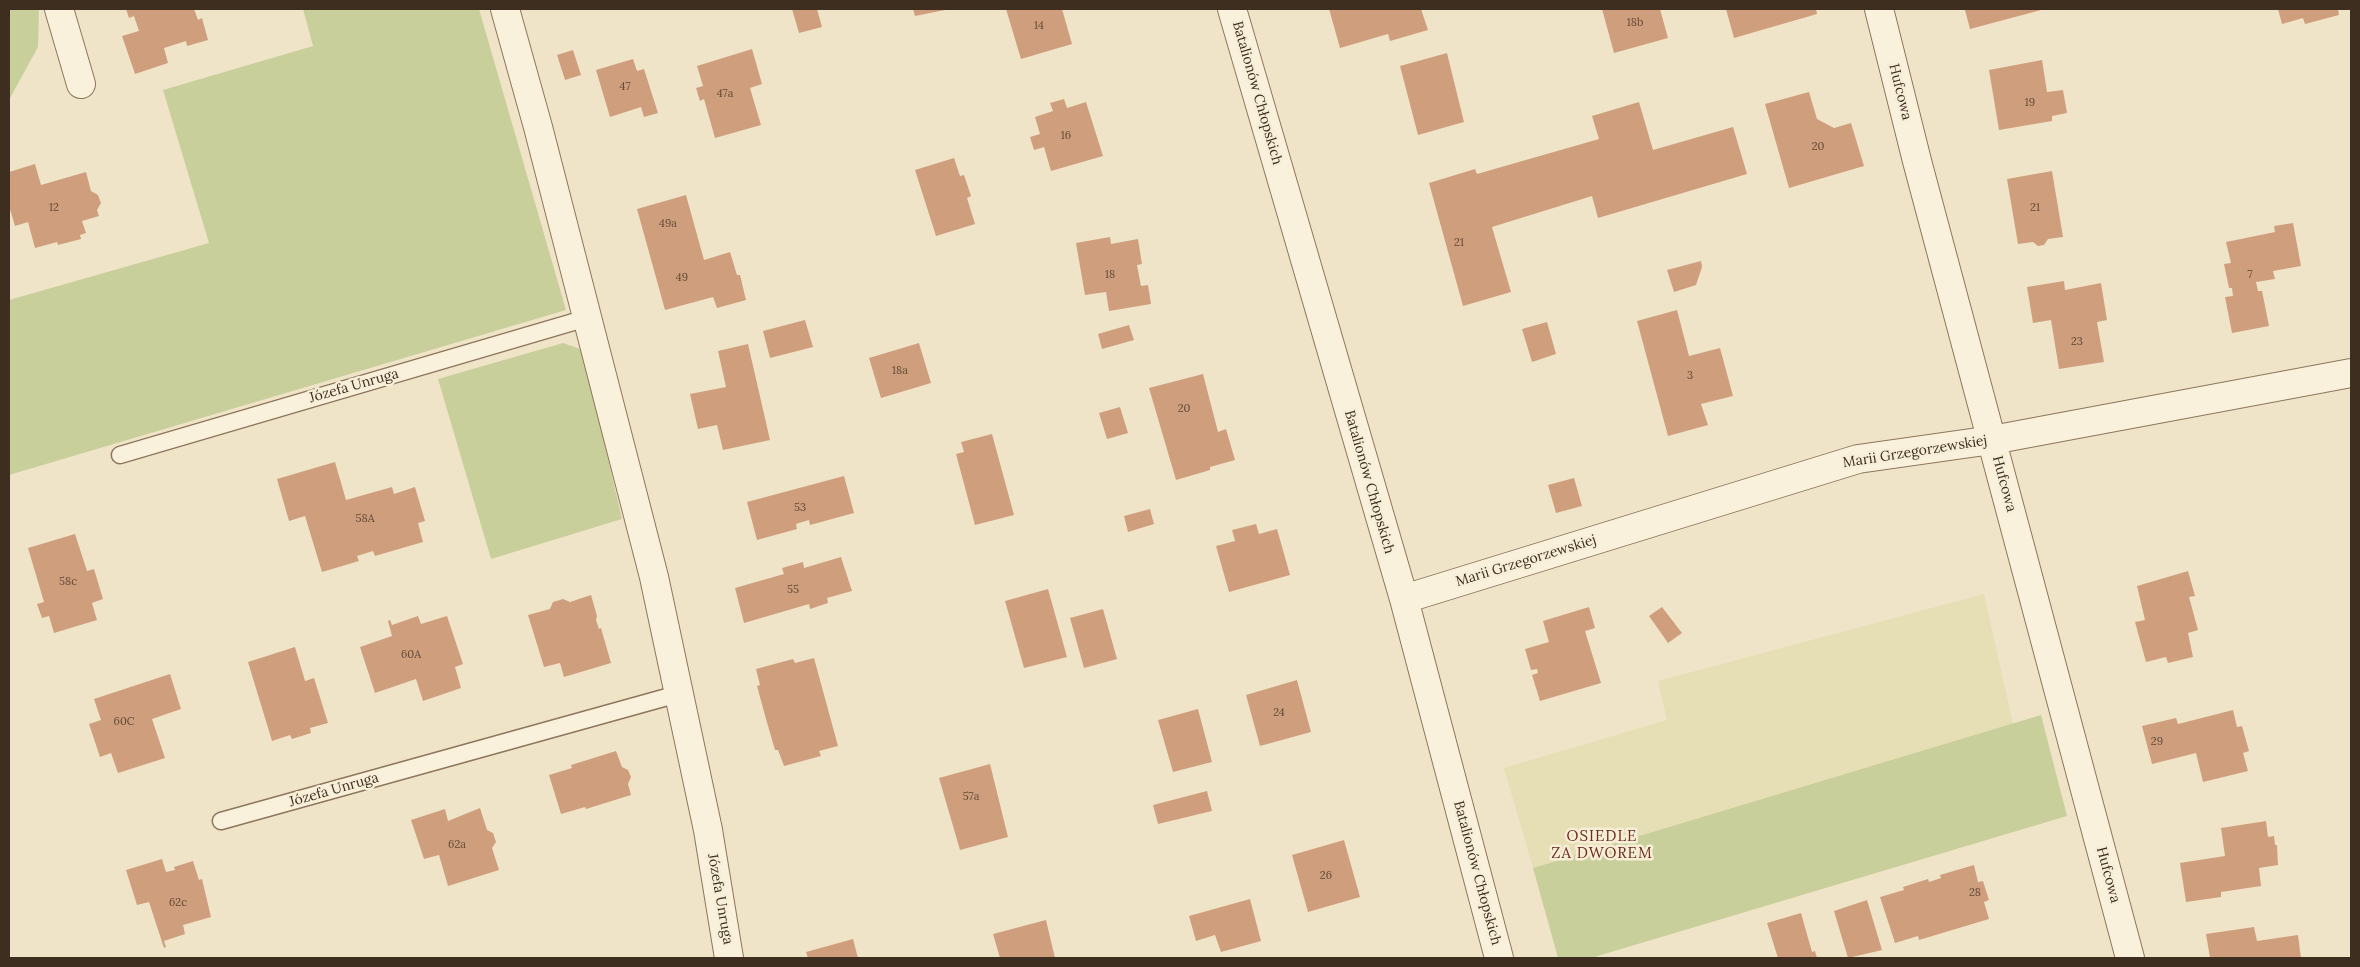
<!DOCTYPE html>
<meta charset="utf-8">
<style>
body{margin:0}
#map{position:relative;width:2360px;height:967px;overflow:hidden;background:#f0e4c8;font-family:Lora,serif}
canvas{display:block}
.frame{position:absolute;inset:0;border:10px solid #3d2e20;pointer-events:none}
</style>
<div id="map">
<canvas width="2360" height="967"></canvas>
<div class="frame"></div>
</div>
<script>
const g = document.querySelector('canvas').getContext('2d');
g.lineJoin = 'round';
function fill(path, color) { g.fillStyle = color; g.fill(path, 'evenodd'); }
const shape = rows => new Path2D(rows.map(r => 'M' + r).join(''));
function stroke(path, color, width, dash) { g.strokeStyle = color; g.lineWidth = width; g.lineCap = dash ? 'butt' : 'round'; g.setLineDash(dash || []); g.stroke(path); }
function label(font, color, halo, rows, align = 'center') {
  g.font = font + ' Lora,serif'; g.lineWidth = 5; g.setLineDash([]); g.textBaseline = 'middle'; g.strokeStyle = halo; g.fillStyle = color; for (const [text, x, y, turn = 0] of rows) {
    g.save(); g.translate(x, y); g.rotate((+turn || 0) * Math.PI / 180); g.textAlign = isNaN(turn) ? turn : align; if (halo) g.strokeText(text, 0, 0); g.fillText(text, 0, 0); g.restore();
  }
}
fill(shape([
 [1984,594,2013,724,1533,868,1504,768,1667,720,1658,681]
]), '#e6deb5');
fill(shape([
 [9,9,39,9,38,47,9,100],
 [303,9,479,9,566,310,9,475,9,300,209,243,163,90,313,46],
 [563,343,583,350,622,519,491,559,438,379],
 [2041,715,2067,816,1591,958,1558,958,1533,868]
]), '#c9cf9b');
fill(shape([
 [126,9,194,9,198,20,202,18,208,40,187,46,186,41,164,48,168,63,135,74,122,36,139,31,134,16,129,18],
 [792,9,817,9,822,27,799,33],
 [913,9,945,9,945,10,915,16],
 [1006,9,1062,9,1072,44,1021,59],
 [1329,9,1421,9,1428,30,1390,41,1388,34,1340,48],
 [1602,9,1660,9,1668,38,1614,53],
 [1726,9,1816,9,1817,14,1734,38],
 [1970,9,2045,9,1970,29,1965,10],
 [2278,9,2338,9,2339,15,2305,24,2303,18,2282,24],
 [752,49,762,84,750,88,761,125,715,138,704,99,700,101,696,88,703,86,697,66],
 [573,50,581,75,565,80,557,55],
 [1447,53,1464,122,1418,135,1400,66],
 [633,59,637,71,644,69,658,113,644,117,641,107,610,117,596,70],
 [2042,60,2047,92,2063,90,2067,113,2052,116,2052,121,1999,130,1989,70],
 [1809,92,1817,119,1834,128,1851,123,1864,166,1789,188,1765,104],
 [1064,99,1067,108,1086,102,1103,156,1051,171,1044,147,1034,150,1030,137,1040,134,1035,117,1053,111,1050,103],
 [1639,102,1653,150,1733,127,1747,174,1598,218,1592,196,1492,227,1511,292,1463,306,1429,183,1475,169,1477,174,1599,139,1592,116],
 [954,158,960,176,964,175,971,196,967,198,975,224,936,236,915,170],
 [35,164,41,185,86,172,91,191,98,195,101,203,97,210,99,216,82,221,86,233,80,235,81,239,58,245,57,242,35,248,28,222,15,226,9,206,9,172],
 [2052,171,2063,237,2048,239,2044,245,2038,246,2033,242,2018,244,2007,179],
 [686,195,704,260,730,252,737,275,740,275,746,300,717,308,713,297,665,310,637,209],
 [2293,223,2301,266,2273,271,2275,279,2256,282,2258,291,2262,291,2269,326,2232,333,2225,297,2233,296,2232,288,2229,288,2224,264,2231,263,2226,242,2275,232,2274,226],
 [1110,237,1111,244,1138,239,1142,264,1137,265,1141,286,1148,285,1151,304,1109,311,1106,292,1085,295,1076,243],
 [1701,261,1702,267,1696,285,1674,292,1667,270],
 [2064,281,2065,290,2101,283,2107,320,2097,322,2104,362,2059,369,2051,320,2033,323,2027,287],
 [1677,310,1689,356,1720,348,1733,396,1701,404,1708,425,1668,436,1637,321],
 [805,320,813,347,770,358,763,331],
 [1547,322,1556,354,1532,362,1522,329],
 [1129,325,1134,340,1102,349,1098,334],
 [919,343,931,383,881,398,869,358],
 [748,344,770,440,723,450,717,425,698,429,690,394,726,387,718,351],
 [1203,374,1218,432,1226,429,1235,460,1210,467,1210,470,1176,480,1149,388],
 [1120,407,1128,433,1107,439,1099,413],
 [992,434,1014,515,975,525,956,454,964,452,961,442],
 [335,462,346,500,392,487,394,494,415,487,425,521,418,523,423,542,375,556,373,551,357,556,359,561,322,572,305,516,289,521,277,479],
 [844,476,854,513,810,525,809,520,796,524,797,529,757,540,747,502],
 [1574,478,1582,506,1556,513,1548,485],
 [1150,509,1154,524,1128,532,1124,516],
 [1256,524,1259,534,1277,529,1290,575,1229,592,1216,546,1235,541,1232,530],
 [75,534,87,571,94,569,103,599,92,603,97,620,54,633,49,616,42,618,37,604,44,602,28,548],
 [841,557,852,591,827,598,828,603,810,609,809,604,744,623,735,588,784,574,782,568,803,562,804,568],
 [2188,571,2195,596,2189,597,2198,630,2188,633,2193,657,2168,663,2166,657,2146,662,2135,622,2145,620,2137,586],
 [1048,589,1067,657,1024,668,1005,601],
 [591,595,597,616,596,620,599,629,601,628,611,663,564,677,560,663,544,667,528,615,550,609,553,602,563,599,570,602],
 [1589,607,1595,628,1585,631,1601,683,1540,701,1532,675,1538,673,1537,669,1531,670,1525,649,1549,642,1543,621],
 [1662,607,1682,633,1668,643,1649,616],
 [1103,609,1117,659,1084,668,1070,618],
 [418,616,421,624,447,616,463,664,455,667,461,688,423,701,416,679,375,693,360,647,392,636,388,621,390,620,392,625],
 [295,647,305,681,314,678,328,723,310,728,311,733,292,739,290,735,272,741,248,662],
 [814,658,838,746,819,751,821,756,784,766,778,750,775,750,766,719,757,686,760,685,756,669,793,659,795,663],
 [170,674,181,709,152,719,165,758,118,773,111,753,100,757,89,724,101,720,94,699],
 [1297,680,1311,732,1260,746,1246,695],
 [1198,709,1212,762,1173,772,1158,720],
 [2233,710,2237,727,2242,726,2249,751,2243,753,2248,771,2203,782,2196,753,2152,764,2142,726,2176,718,2178,724],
 [616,751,622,767,628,770,631,777,628,784,631,795,586,809,585,807,561,814,549,775,572,768,571,765],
 [990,764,1008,837,960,850,939,778],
 [1207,791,1212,811,1158,824,1153,805],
 [480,808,487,830,493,833,496,842,492,848,499,870,448,886,439,855,424,859,411,820,445,809,448,821],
 [2266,821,2268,837,2274,836,2275,845,2277,845,2278,865,2259,868,2261,886,2221,892,2221,897,2186,902,2180,863,2225,856,2221,828],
 [1344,840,1360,897,1308,912,1292,855],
 [162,859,166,872,175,870,174,867,193,861,199,880,202,879,211,917,183,925,185,934,164,941,166,947,164,948,149,902,137,905,126,870],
 [1974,865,1978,882,1983,881,1989,900,1984,902,1989,919,1919,940,1918,936,1895,943,1880,897,1904,890,1903,887,1928,879,1929,882,1941,878,1940,875],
 [1250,899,1261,941,1221,952,1215,935,1196,941,1189,916],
 [1867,900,1882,950,1848,958,1834,911],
 [1801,913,1812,952,1815,951,1817,958,1778,958,1767,923],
 [1046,920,1055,958,1000,958,993,934],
 [2254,927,2257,941,2298,935,2301,958,2210,958,2206,934],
 [853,939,858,958,808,958,806,952]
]), '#cf9f7d');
const service = shape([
 [120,455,587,318],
 [221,821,678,694]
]);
const minor = shape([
 [59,9,81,84],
 [505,9,538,127,654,577,708,830,729,958],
 [1232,9,1404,599,1499,958],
 [1879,9,1917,161,2130,958],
 [1404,599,1858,459,1992,440,2351,373]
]);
stroke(service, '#8d765c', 19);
stroke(minor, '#8d765c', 30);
stroke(service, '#faf1dc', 16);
stroke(minor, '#faf1dc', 28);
label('11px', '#624a37', null, [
 ["18b",1635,23],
 ["14",1039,26],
 ["47",625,87],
 ["47a",725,94],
 ["19",2030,103],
 ["16",1066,136],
 ["20",1818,147],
 ["12",54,208],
 ["21",2035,208],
 ["49a",668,224],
 ["21",1459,243],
 ["18",1110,275],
 ["7",2250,275],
 ["49",682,278],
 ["23",2077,342],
 ["18a",900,371],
 ["3",1690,376],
 ["20",1184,409],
 ["53",800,508],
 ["58A",365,519],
 ["58c",68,582],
 ["55",793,590],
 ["60A",411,655],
 ["24",1279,713],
 ["60C",124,722],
 ["29",2157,742],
 ["57a",971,797],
 ["62a",457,845],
 ["26",1326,876],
 ["28",1975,893],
 ["62c",178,903]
]);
label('14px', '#3d2e20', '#f7eed8', [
 ["Hufcowa",1900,92,76],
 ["Batalionów Chłopskich",1257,93,74],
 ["Józefa Unruga",354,386,-16],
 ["Marii Grzegorzewskiej",1915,452,-9],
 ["Batalionów Chłopskich",1369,482,74],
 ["Hufcowa",2004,484,75],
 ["Marii Grzegorzewskiej",1526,561,-17],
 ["Józefa Unruga",334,790,-16],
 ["Batalionów Chłopskich",1477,873,75],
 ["Hufcowa",2108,875,75],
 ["Józefa Unruga",720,899,80]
]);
g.letterSpacing = '1px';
label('15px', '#6b2e1e', '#f7eed8', [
 ["OSIEDLE",1602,837],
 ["ZA DWOREM",1602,854]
]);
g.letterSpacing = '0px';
</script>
